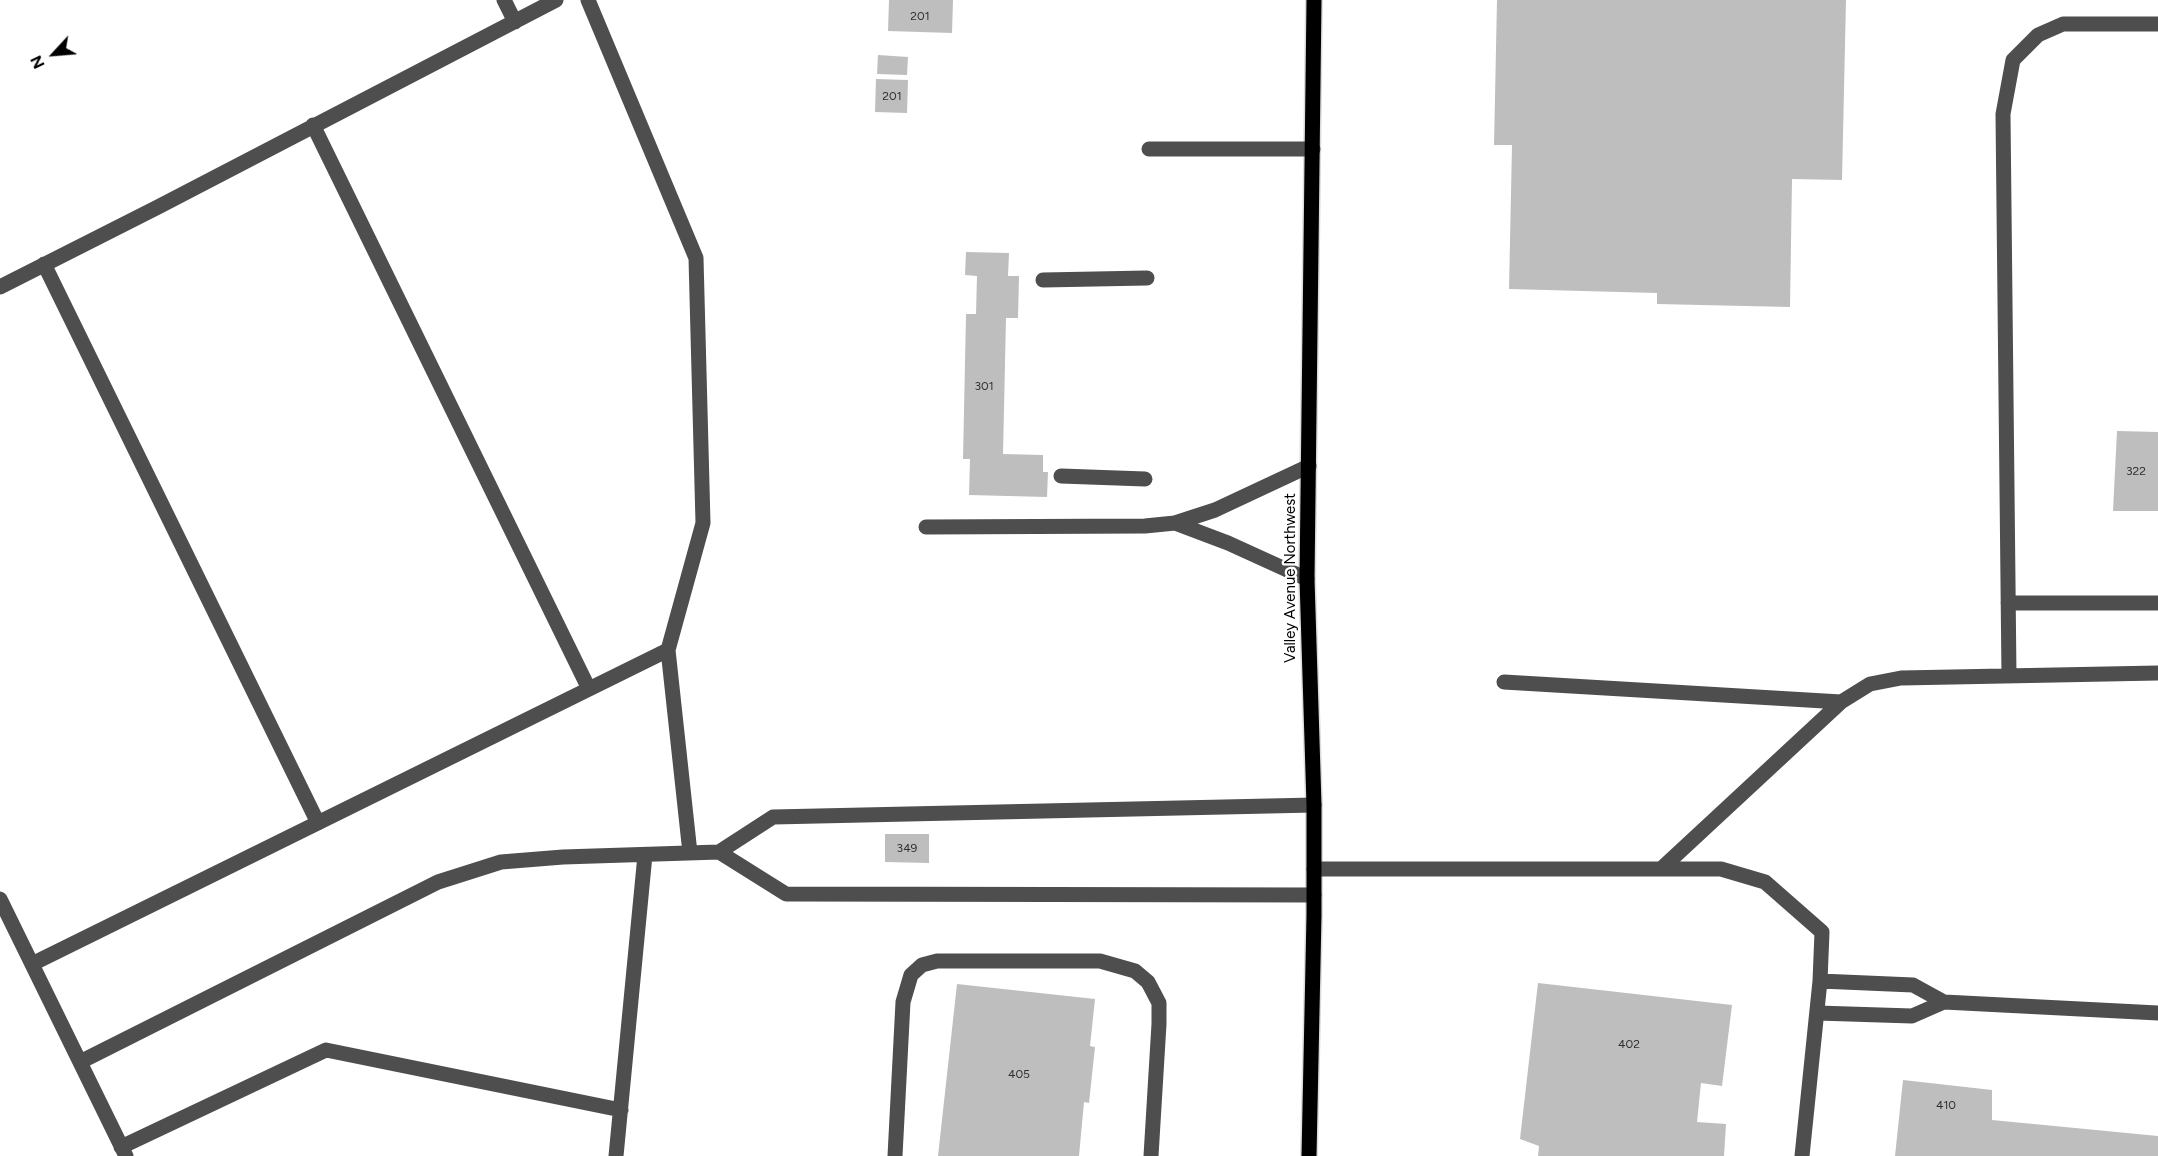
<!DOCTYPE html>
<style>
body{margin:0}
#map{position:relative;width:2158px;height:1156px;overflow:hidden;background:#fff;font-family:Figtree,sans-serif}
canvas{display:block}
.north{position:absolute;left:24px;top:24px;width:60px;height:60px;-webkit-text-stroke:4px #fff;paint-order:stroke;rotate:244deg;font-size:16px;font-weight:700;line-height:24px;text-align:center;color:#000}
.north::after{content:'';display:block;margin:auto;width:21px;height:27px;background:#000;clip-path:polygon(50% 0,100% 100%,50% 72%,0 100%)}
</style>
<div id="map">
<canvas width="2158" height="1156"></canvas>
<div class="north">N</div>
</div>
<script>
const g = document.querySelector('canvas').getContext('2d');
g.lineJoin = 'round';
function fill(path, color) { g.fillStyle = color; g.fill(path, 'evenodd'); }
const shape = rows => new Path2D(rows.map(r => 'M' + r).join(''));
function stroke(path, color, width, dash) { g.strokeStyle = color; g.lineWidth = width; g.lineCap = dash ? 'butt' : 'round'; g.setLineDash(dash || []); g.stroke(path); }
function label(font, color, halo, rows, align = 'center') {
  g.font = font + ' Figtree,sans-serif'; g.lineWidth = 4.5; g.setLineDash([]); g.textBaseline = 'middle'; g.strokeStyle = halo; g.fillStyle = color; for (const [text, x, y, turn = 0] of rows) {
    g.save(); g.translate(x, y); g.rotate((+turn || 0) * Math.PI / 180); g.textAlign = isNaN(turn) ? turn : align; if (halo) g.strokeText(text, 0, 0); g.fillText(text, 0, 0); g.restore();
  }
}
fill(shape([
 [889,0,953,0,952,33,888,31],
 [1497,0,1846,0,1842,180,1792,179,1790,307,1657,304,1657,293,1509,289,1512,145,1494,145],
 [878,55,908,57,907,75,877,74],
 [876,79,908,80,907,113,875,112],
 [966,252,1009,253,1008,276,1019,276,1018,318,1006,318,1003,454,1043,455,1043,472,1048,472,1047,497,969,495,970,459,963,459,966,314,976,314,977,276,965,275],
 [2117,431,2158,432,2158,511,2113,511],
 [885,834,929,834,929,863,885,862],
 [1538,983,1732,1005,1722,1086,1701,1083,1697,1122,1726,1124,1724,1156,1538,1156,1539,1146,1520,1139],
 [957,984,1095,999,1090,1046,1095,1047,1089,1103,1084,1102,1079,1156,938,1156],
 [1903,1080,1992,1090,1992,1120,2158,1136,2158,1156,1895,1156]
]), '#bebebe');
const major = shape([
 [1309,1156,1314,915,1314,805,1307,579,1314,0]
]);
stroke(major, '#dbdbdb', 18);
stroke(shape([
 [504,0,515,22],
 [588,0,696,258,703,523,668,650,690,853],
 [313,125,589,689],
 [1149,149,1313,149],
 [44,264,318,823],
 [1043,280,1147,278],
 [0,287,158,207,556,0],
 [1061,476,1145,479],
 [1175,523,1228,543,1307,579],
 [926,527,1145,526,1175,523,1215,510,1309,466],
 [2008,603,2158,603],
 [2009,676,2003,114,2013,60,2038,35,2063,24,2158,24],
 [1504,682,1841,702],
 [719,852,786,894,1314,895],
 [1314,869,1721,869,1765,882,1822,932,1820,981,1802,1156],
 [1661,869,1841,702,1870,684,1901,678,2158,673],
 [0,899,126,1156],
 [32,964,668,650],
 [1820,981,1913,985,1944,1002,2158,1013],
 [1817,1013,1912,1016,1944,1002],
 [80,1062,438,882,501,862,563,857,719,852,773,817,1314,805],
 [121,1147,326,1050,621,1110],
 [616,1156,645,855],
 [895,1156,903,1002,911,975,922,965,937,961,1100,961,1135,971,1148,982,1159,1003,1159,1024,1151,1156]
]), '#4e4e4e', 15);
stroke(major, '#000', 15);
label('12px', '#303030', null, [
 ["201",920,16],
 ["201",892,96],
 ["301",984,386],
 ["322",2136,471],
 ["349",907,848],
 ["402",1629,1044],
 ["405",1019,1074],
 ["410",1946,1105]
]);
label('15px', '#000', '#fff', [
 ["Valley Avenue Northwest",1291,578,-90]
]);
</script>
